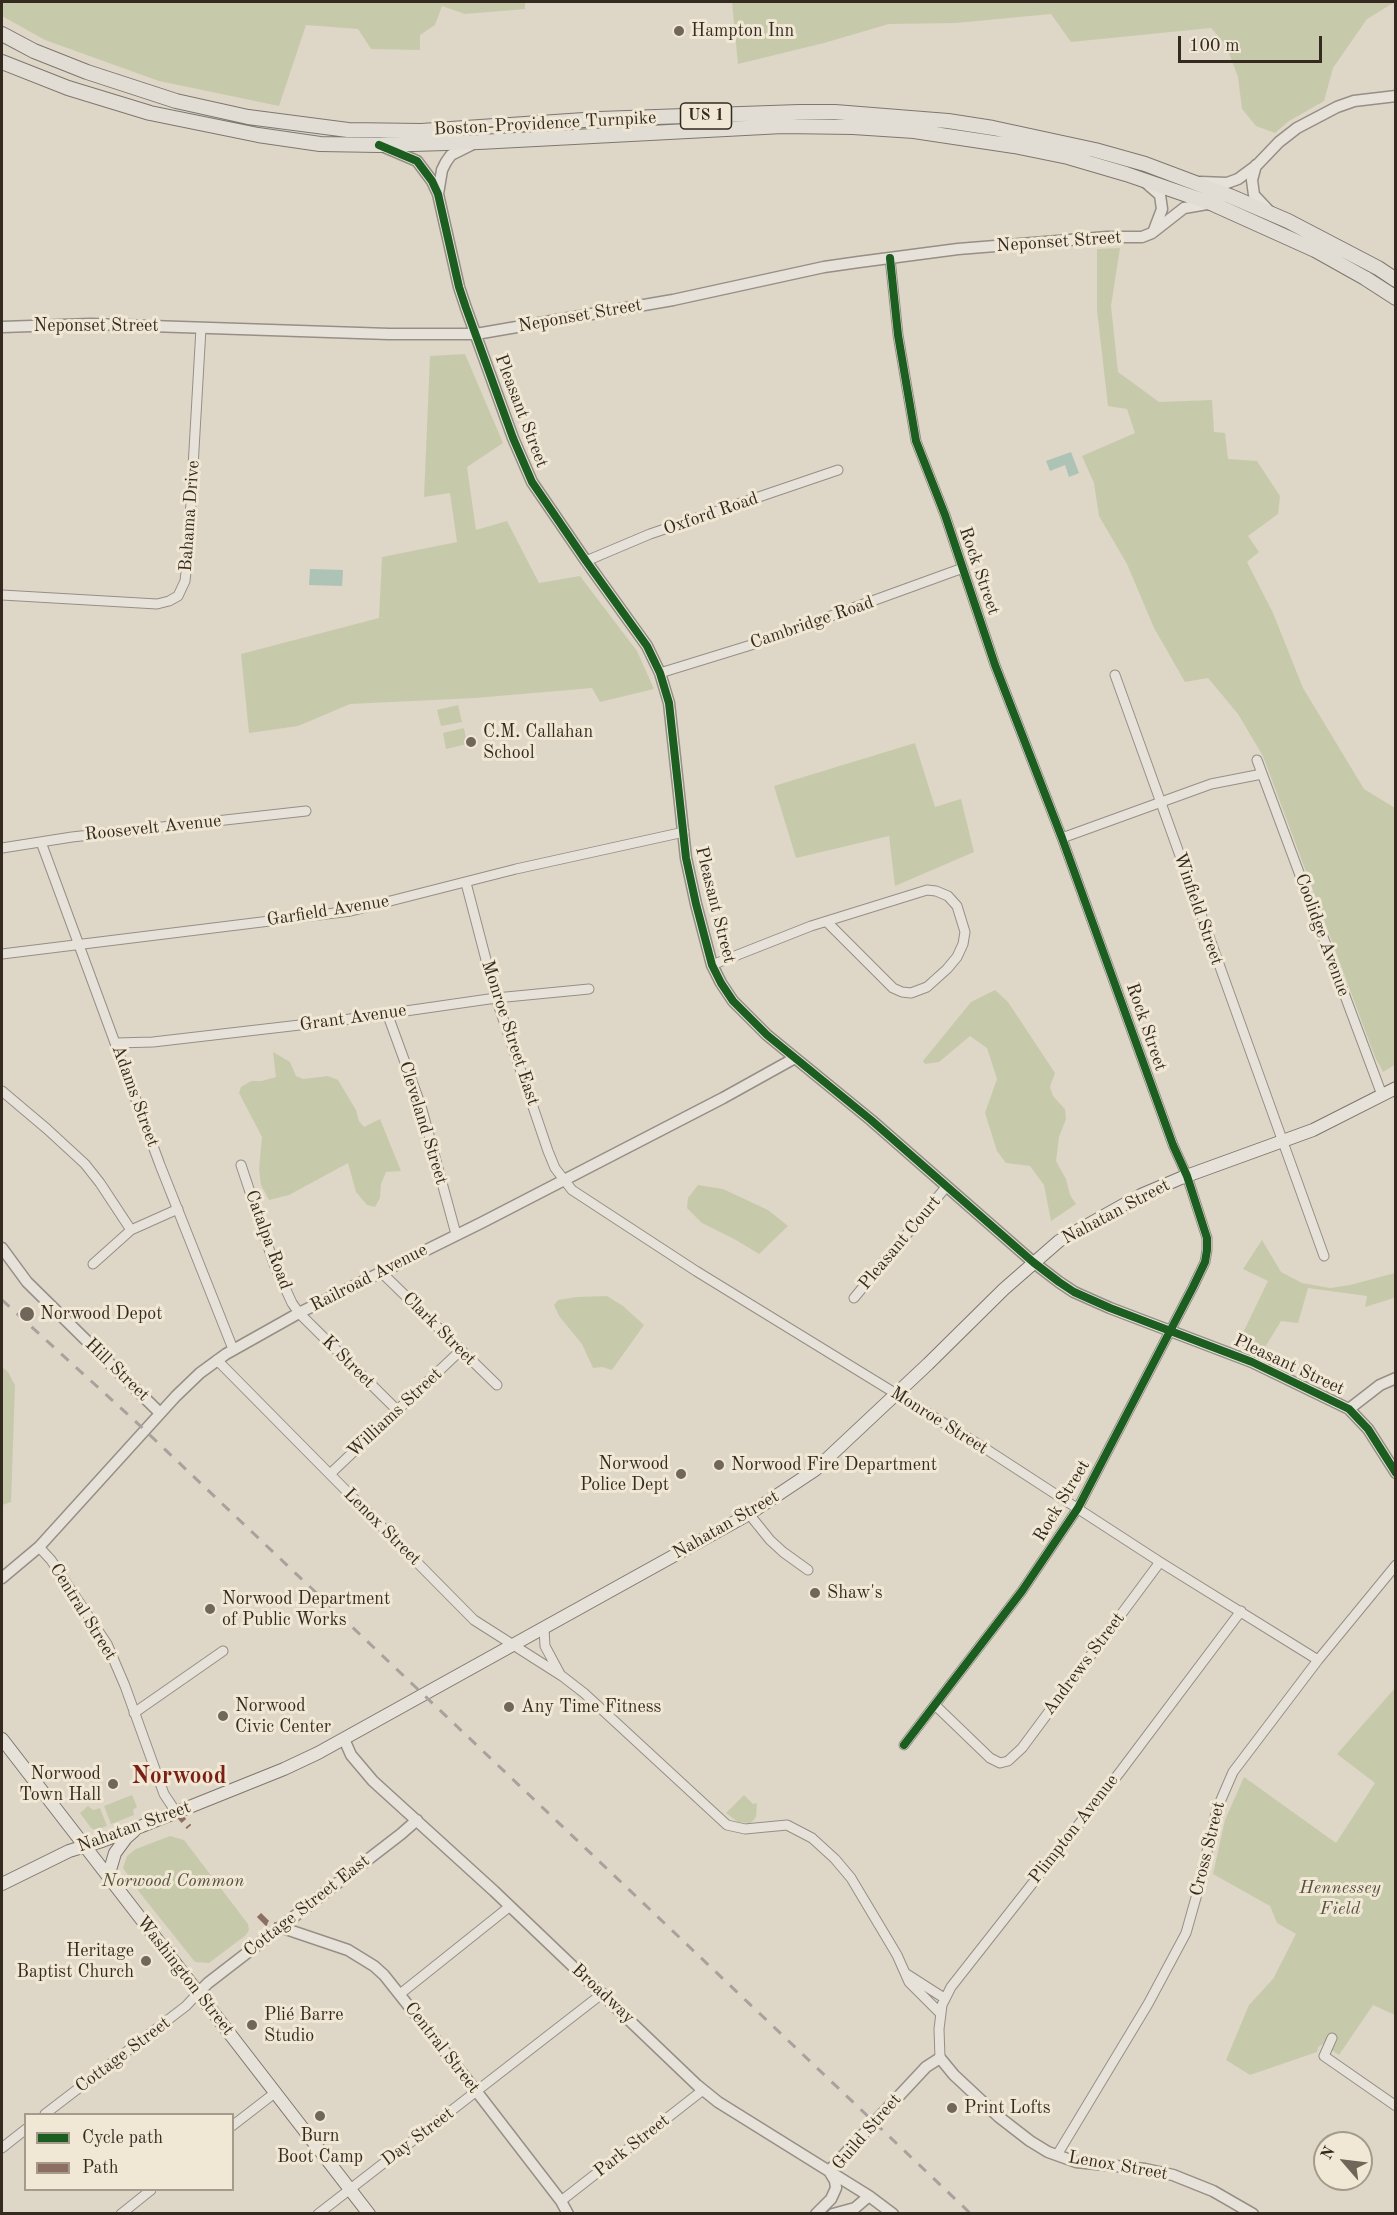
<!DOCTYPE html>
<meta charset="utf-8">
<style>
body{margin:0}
#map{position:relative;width:1397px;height:2215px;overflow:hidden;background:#ded6c7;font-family:"Old Standard TT",serif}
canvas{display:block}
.frame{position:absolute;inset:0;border:3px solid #352a20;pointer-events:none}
.legend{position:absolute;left:24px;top:2113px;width:210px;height:78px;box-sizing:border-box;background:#f0e7d4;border:2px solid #a59b8c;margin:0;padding:8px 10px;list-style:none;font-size:18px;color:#352a20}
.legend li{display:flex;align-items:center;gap:12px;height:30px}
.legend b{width:30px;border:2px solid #a59b8c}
.north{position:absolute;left:1313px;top:2131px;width:60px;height:60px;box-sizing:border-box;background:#f0e7d4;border:2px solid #a59b8c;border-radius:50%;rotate:298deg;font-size:16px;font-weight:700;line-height:24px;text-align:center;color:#352a20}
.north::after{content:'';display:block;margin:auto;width:21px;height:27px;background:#70665a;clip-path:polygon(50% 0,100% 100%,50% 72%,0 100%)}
.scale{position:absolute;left:1178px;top:36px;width:144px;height:27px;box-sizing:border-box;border:3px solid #352a20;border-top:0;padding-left:8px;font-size:18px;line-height:21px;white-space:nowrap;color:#352a20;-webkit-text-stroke:4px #f0e7d4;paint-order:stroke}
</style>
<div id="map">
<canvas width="1397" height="2215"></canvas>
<div class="frame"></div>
<ul class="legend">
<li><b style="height:8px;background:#1b5e20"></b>Cycle path</li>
<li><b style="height:8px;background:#8d6e63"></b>Path</li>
</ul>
<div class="north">N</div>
<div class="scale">100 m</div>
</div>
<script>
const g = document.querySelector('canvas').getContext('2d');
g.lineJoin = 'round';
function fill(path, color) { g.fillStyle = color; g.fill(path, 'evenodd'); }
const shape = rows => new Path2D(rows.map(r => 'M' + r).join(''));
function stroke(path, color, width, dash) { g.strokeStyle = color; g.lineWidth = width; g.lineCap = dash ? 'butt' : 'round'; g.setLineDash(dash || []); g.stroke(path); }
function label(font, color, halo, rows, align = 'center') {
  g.font = font + ' "Old Standard TT",serif'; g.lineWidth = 6; g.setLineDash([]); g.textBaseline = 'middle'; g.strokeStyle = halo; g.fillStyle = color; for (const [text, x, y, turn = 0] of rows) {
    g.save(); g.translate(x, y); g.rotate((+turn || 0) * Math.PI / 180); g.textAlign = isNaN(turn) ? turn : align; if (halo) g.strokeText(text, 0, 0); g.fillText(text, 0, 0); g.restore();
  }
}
fill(shape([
 [2,2,525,2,525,9,465,14,442,6,435,25,420,35,420,50,371,49,358,29,306,25,279,106,159,81,45,40,2,16],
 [732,2,1395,2,1367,19,1333,68,1324,101,1289,121,1275,133,1256,126,1242,109,1238,77,1226,45,1211,28,1071,42,1051,14,956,23,889,24,824,43,738,64],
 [1120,248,1111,306,1118,372,1159,402,1212,400,1214,432,1225,433,1228,459,1257,461,1280,496,1278,514,1248,536,1259,552,1247,562,1273,613,1303,688,1364,789,1395,808,1396,1064,1383,1072,1375,1057,1263,756,1238,714,1208,678,1185,682,1154,628,1127,564,1099,516,1094,483,1082,456,1135,433,1127,409,1108,406,1097,310,1097,249],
 [465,354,503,443,467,467,476,530,507,521,539,583,580,576,637,651,654,689,600,702,592,688,475,698,350,704,298,726,249,733,241,654,379,618,382,557,457,542,450,493,424,497,430,356],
 [458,705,462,722,441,726,437,710],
 [464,728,467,744,446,749,443,733],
 [915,743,935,807,961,799,974,852,895,886,889,836,796,858,774,786],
 [995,990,1008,1002,1055,1073,1050,1087,1053,1096,1065,1109,1066,1119,1059,1137,1056,1161,1066,1179,1070,1195,1076,1204,1051,1221,1044,1185,1030,1166,1006,1163,997,1151,985,1113,997,1079,987,1048,970,1036,939,1062,925,1064,923,1061,971,1002],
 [273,1052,290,1062,296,1076,303,1079,328,1076,338,1080,356,1110,359,1121,364,1127,380,1119,401,1171,386,1172,381,1184,380,1198,375,1207,367,1205,356,1192,348,1163,289,1195,269,1200,261,1185,259,1169,262,1137,239,1093,241,1087,251,1081,262,1081,276,1077],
 [698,1185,723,1189,768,1210,788,1226,759,1254,736,1240,702,1223,687,1208,688,1198],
 [1262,1240,1281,1272,1302,1283,1330,1288,1350,1285,1395,1273,1395,1303,1394,1298,1365,1307,1367,1296,1308,1288,1298,1323,1281,1321,1261,1354,1237,1345,1268,1281,1243,1269],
 [607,1296,623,1306,644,1325,612,1370,602,1367,593,1368,582,1344,559,1316,554,1305,558,1300,577,1297],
 [2,1367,8,1372,15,1385,11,1502,2,1505],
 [1395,1688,1395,2015,1373,2005,1339,2055,1323,2044,1318,2047,1317,2052,1250,2075,1226,2060,1249,2005,1273,1979,1296,1934,1277,1923,1270,1906,1213,1874,1225,1820,1244,1777,1336,1843,1375,1783,1337,1754],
 [132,1795,137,1807,133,1810,134,1815,111,1824,104,1806],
 [744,1795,753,1804,757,1803,756,1817,752,1822,749,1823,738,1822,726,1813],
 [88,1806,93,1810,100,1808,107,1826,95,1830,91,1828,80,1813],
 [170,1836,184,1840,248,1924,249,1930,246,1935,209,1963,195,1962,140,1893,123,1868,127,1856,136,1849]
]), '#c7caaa');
fill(shape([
 [1071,452,1079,473,1069,477,1065,465,1050,471,1046,461],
 [310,569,343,570,342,586,309,585]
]), '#adc3b5');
const minor = shape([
 [890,258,898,335,916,441,945,515,995,665,1062,838,1173,1145,1187,1176,1207,1238,1207,1250,1205,1262,1193,1287,1078,1508,1022,1591,904,1745],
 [586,561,650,534,838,470],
 [2,595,157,604,169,601,178,596,185,581,188,554,201,328],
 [660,673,751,645,963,568],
 [1115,675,1324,1256],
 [1257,760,1382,1095],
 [1062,838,1211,784,1262,774],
 [41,842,160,1165,233,1349],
 [2,848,72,837,306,811],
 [466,883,496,998,548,1151,555,1168,572,1190,696,1271,986,1449,1160,1562,1318,1660],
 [2,954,351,911,516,869,684,832],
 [712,965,811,926,927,890,936,891,948,896,957,906,965,932,963,944,957,957,947,969,927,987,911,993,902,992,893,988,827,922],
 [387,1013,421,1106,456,1234],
 [116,1043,153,1042,343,1020,496,998,589,989],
 [2,1091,47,1129,85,1164,100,1183,131,1230,178,1209],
 [241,1165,274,1264,292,1303,299,1313,397,1410],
 [93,1264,131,1230],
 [381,1272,497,1385],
 [854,1298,946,1187],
 [217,1360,474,1620,562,1676,584,1693,727,1825,745,1829,787,1825,812,1838,835,1859,851,1878,897,1955,909,1982,941,2014],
 [330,1474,460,1351],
 [749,1514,770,1540,783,1552,808,1570],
 [39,1547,51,1560,107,1644,125,1686,164,1794,176,1812],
 [544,1628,545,1646,560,1674],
 [935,1705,990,1758,1000,1763,1008,1761,1022,1748,1160,1562],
 [134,1713,223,1651],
 [905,1973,944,1998],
 [400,1994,509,1907],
 [1332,2038,1324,2056,1396,2106],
 [940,2058,939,2029,942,2005,951,1987,1120,1772,1241,1611],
 [45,2114,186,2006,198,1993],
 [232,2126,276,2092],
 [2,2148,26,2129],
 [1057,2155,1148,2004,1186,1933,1197,1894,1217,1809,1233,1772,1318,1660,1396,1565],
 [561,2201,703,2090],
 [121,2214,151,2190],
 [318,2214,603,1993]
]);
const tertiary = shape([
 [384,147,417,161,432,181,438,194,459,287,466,308,513,438,532,482,586,561,647,646,660,673,669,703,686,858,696,904,712,965,721,983,733,1001,767,1035,871,1120,1033,1262,1059,1282,1074,1292,1110,1308,1252,1362,1349,1409,1368,1429,1396,1473],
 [1256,165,1252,180,1254,195,1270,212],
 [1145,182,1160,195,1162,209,1154,230],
 [1200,182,1227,183,1238,179,1257,165,1279,142,1297,128,1337,107,1354,101,1396,96],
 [438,194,442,170,446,162,451,155,475,143],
 [2,327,91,324,389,334,476,334,673,300,824,267,859,262,958,249,1107,237,1142,237,1152,233,1184,208,1207,204],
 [2,1248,27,1282,160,1413],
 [1349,1409,1380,1385,1396,1378],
 [2,1578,39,1547,176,1396,200,1373,226,1354,299,1313,481,1223,723,1098,795,1058],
 [344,1739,351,1755,373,1781,494,1891,697,2085,718,2102,869,2196,893,2214],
 [280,1927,348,1950,374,1966,384,1975,477,2092,561,2201,568,2214],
 [198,1993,208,1983,401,1834,417,1820],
 [816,2214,831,2199,836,2188,835,2181,829,2171,926,2067,940,2058,954,2075,999,2117,1030,2141,1048,2152,1076,2162,1145,2169,1173,2175,1213,2191,1253,2214],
 [833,2214,855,2208,869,2196]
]);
const secondary = shape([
 [2,1739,369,2214],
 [112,1880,110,1870,115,1853,126,1838,134,1831],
 [2,1884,69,1851,102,1841,142,1826,284,1769,318,1753,749,1514,815,1470,928,1364,1004,1289,1059,1241,1141,1195,1181,1178,1313,1130,1396,1088]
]);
const primary = shape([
 [2,34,34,51,87,72,176,101,248,117,348,130,421,131,599,119,799,112,835,112,948,121,993,128,1095,150,1145,164,1230,196,1288,221,1378,268,1396,280],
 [2,62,68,88,150,113,258,135,320,144,379,145,479,142,783,126,853,127,914,131,1014,146,1068,157,1126,174,1213,204,1315,250,1365,278,1396,298]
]);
stroke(minor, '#958f86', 11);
stroke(tertiary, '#958f86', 13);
stroke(secondary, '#7d776f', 14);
stroke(primary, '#7d776f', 16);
stroke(minor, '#e6e2da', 9);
stroke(tertiary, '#e6e2da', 10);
stroke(secondary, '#e6e2da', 12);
stroke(primary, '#e1ddd4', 14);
stroke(shape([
 [2,1300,135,1421,971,2214]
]), '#a7a29c', 3, [10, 10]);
stroke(shape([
 [176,1812,189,1827],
 [259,1915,267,1923,280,1927]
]), '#8d6e63', 6, [12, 6]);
stroke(shape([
 [379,145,417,161,432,181,438,194,459,287,466,308,513,438,532,482,586,561,647,646,660,673,669,703,686,858,696,904,712,965,721,983,733,1001,767,1035,871,1120,1033,1262,1059,1282,1074,1292,1110,1308,1252,1362,1349,1409,1368,1429,1396,1473],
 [890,258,898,335,916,441,945,515,995,665,1062,838,1173,1145,1187,1176,1207,1238,1207,1250,1205,1262,1193,1287,1078,1508,1022,1591,904,1745]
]), '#1b5e20', 8);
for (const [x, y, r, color] of [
 [679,31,6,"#70665a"],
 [471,742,6,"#70665a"],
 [27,1314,8,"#70665a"],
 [719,1465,6,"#70665a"],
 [681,1474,6,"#70665a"],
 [815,1593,6,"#70665a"],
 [210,1609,6,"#70665a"],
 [509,1707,6,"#70665a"],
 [223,1716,6,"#70665a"],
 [113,1784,6,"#70665a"],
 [146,1961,6,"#70665a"],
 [252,2025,6,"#70665a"],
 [952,2108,6,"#70665a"],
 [320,2116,6,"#70665a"]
]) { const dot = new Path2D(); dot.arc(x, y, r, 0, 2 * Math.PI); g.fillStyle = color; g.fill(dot); stroke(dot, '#f0e7d4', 2); }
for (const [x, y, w] of [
 [706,116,51]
]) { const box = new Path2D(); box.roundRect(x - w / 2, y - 13, w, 26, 4.5); g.fillStyle = '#f0e7d4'; g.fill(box); stroke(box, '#352a20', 1.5); }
label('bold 16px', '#352a20', null, [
 ["US 1",706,116]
]);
label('18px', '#352a20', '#f0e7d4', [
 ["Hampton Inn",691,31],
 ["C.M. Callahan",483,732],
 ["School",483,753],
 ["Norwood Depot",40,1314],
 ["Norwood",669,1464,"right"],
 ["Police Dept",669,1485,"right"],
 ["Norwood Fire Department",731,1465],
 ["Shaw's",827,1593],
 ["Norwood Department",222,1599],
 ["of Public Works",222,1620],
 ["Norwood",235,1706],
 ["Civic Center",235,1727],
 ["Any Time Fitness",521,1707],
 ["Norwood",101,1774,"right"],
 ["Town Hall",101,1795,"right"],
 ["Heritage",134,1951,"right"],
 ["Baptist Church",134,1972,"right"],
 ["Plié Barre",264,2015],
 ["Studio",264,2036],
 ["Print Lofts",964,2108],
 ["Burn",320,2136,"center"],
 ["Boot Camp",320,2157,"center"]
], 'left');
label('18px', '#352a20', '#f0e7d4', [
 ["Boston-Providence Turnpike",545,124,-3],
 ["Neponset Street",1059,242,-4],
 ["Neponset Street",580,316,-10],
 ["Neponset Street",96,326],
 ["Pleasant Street",521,411,69],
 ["Oxford Road",711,514,-19],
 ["Bahama Drive",190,516,-86],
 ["Rock Street",979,571,71],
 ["Cambridge Road",812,623,-19],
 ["Roosevelt Avenue",153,828,-6],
 ["Pleasant Street",715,905,76],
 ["Winfield Street",1198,909,71],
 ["Garfield Avenue",328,911,-9],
 ["Coolidge Avenue",1322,935,70],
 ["Grant Avenue",353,1018,-8],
 ["Rock Street",1146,1027,71],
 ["Monroe Street East",510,1033,72],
 ["Adams Street",135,1096,70],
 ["Cleveland Street",423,1123,73],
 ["Nahatan Street",1116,1212,-28],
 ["Catalpa Road",268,1240,70],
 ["Pleasant Court",900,1243,-50],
 ["Railroad Avenue",369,1278,-27],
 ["Clark Street",439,1329,45],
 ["K Street",348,1362,45],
 ["Pleasant Street",1289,1365,25],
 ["Hill Street",117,1370,44],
 ["Williams Street",395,1413,-43],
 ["Monroe Street",939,1421,32],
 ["Rock Street",1062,1501,-59],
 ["Nahatan Street",726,1525,-30],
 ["Lenox Street",382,1527,45],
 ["Central Street",83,1612,58],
 ["Andrews Street",1084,1664,-53],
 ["Nahatan Street",134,1827,-20],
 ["Plimpton Avenue",1074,1829,-52],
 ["Cross Street",1208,1849,-76],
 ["Cottage Street East",307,1906,-38],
 ["Washington Street",185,1976,52],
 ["Broadway",603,1994,43],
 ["Central Street",442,2048,52],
 ["Cottage Street",123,2055,-37],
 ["Guild Street",867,2132,-49],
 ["Day Street",418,2137,-37],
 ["Park Street",632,2146,-38],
 ["Lenox Street",1118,2166,10]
]);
label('italic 18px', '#55503c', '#f0e7d4', [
 ["Norwood Common",173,1881],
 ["Hennessey",1340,1888],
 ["Field",1340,1909]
]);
label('bold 24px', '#7a1f14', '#f0e7d4', [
 ["Norwood",179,1777]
]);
</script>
